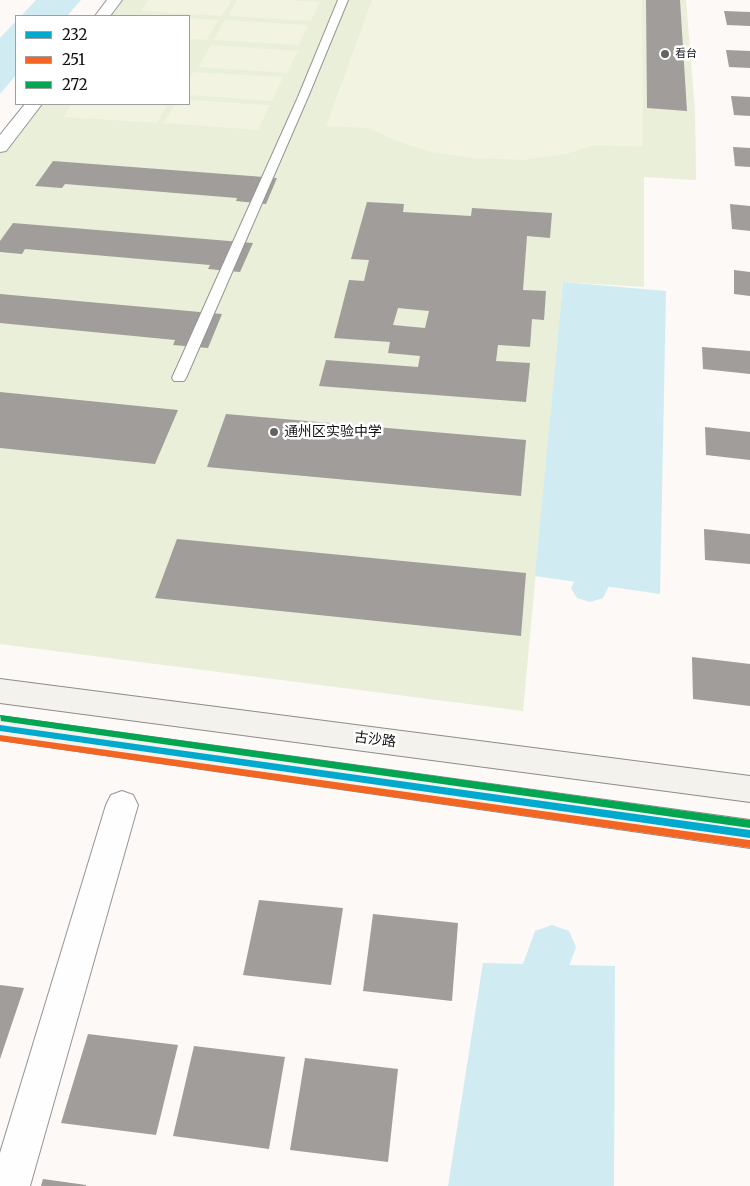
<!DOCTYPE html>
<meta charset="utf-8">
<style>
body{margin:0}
#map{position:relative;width:750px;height:1186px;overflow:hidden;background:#fcf9f6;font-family:Merriweather,serif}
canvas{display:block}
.legend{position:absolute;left:15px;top:15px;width:175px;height:90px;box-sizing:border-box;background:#fff;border:1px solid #9f9f9f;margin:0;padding:6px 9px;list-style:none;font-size:15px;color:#101010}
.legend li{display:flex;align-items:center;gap:10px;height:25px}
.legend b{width:25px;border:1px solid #9f9f9f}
</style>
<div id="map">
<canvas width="750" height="1186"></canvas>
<ul class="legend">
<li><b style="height:6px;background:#00a9ce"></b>232</li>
<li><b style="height:6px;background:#f26522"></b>251</li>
<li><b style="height:6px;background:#00a651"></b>272</li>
</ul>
</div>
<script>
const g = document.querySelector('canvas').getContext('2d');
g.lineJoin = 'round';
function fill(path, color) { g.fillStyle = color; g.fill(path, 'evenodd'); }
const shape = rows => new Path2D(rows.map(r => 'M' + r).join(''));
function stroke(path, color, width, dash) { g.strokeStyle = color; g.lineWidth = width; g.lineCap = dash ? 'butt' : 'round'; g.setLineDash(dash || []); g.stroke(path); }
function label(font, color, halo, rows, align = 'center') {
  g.font = font + ' Merriweather,"Noto Sans SC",serif'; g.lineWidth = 5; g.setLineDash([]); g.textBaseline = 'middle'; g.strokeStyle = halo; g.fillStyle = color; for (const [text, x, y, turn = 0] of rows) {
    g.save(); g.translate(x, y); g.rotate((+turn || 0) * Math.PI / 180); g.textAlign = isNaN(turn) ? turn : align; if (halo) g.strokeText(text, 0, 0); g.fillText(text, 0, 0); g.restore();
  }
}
fill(shape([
 [115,0,686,0,695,111,696,180,644,177,644,287,563,282,523,711,0,644,0,147,34,104,189,104,189,16,102,16]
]), '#e9efd8');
fill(shape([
 [148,0,232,0,222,16,141,11],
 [237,0,287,0,320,2,311,21,228,16],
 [372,0,642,0,643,147,595,145,566,154,524,160,470,158,427,151,396,141,368,128,326,126],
 [189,18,219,20,207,40,189,39],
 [225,20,308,25,299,45,213,40],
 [211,45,298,51,287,73,198,67],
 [193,72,283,77,272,101,189,95,189,79],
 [189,100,270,105,258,130,163,123,175,104,189,104],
 [72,104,168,104,157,123,63,117]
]), '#f2f3e1');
fill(shape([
 [36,0,81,0,67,16,21,16],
 [16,21,16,75,0,94,0,38],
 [563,282,666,291,660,594,535,576],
 [483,963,615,966,614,1186,448,1186]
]), '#d0ecf2');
fill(shape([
 [591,570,604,574,610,584,603,598,590,602,577,598,571,588,578,574,591,570],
 [552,925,569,931,576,947,564,980,547,987,530,980,523,964,535,931,552,925]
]), '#d0ecf2');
fill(shape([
 [646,0,680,0,687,111,647,108],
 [724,11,750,12,750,26,727,25],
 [726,50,750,51,750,68,729,67],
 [731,96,750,97,750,116,734,115],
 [733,147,750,148,750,167,735,166],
 [53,161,277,178,266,204,236,201,237,198,65,184,62,188,35,186],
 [367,202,404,204,403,212,471,216,472,208,552,213,550,238,527,236,523,290,546,291,544,320,532,319,530,347,498,345,496,361,530,363,526,402,319,386,326,360,418,367,420,356,388,353,390,342,334,338,349,280,364,281,369,260,351,259],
 [398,308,429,311,425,328,393,325],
 [730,204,750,206,750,231,732,229],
 [13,223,253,243,240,272,208,269,210,265,25,249,22,254,0,252,0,241],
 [734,270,750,272,750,296,734,294],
 [0,294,222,314,208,348,173,345,175,340,0,323],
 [702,347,750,351,750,374,703,369],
 [0,392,178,410,155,464,0,448],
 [226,414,526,440,521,496,207,467],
 [705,427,750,432,750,460,706,455],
 [704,529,750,534,750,564,705,560],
 [177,539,526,573,521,636,155,598],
 [692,657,750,664,750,706,693,699],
 [259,900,343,908,331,985,243,975],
 [373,914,458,923,452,1001,363,991],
 [0,985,24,988,0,1059],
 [88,1034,178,1045,156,1135,61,1123],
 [194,1046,285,1057,269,1149,173,1136],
 [305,1058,398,1069,388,1162,290,1150],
 [43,1179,86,1185,86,1186,41,1186]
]), '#a09d9b');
const service = shape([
 [338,0,348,0,308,97,186,378,184,381,174,381,172,378,298,97,338,0]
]);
const minor = shape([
 [107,0,122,0,110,16,95,16,107,0],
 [25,104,42,104,6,151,0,152,0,135,25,104],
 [122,791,133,795,138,805,30,1186,0,1186,0,1153,106,805,111,795,122,791]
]);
const secondary = shape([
 [0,679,750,776,750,802,0,703,0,679],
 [0,716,750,820,750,848,0,740,0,716]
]);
stroke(service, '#969594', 2);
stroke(minor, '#969594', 2);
stroke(secondary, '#8d8c8a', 2);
fill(service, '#fffefe');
fill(minor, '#fffefe');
fill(secondary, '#f4f2ec');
fill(shape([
 [0,725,750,830,750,838,0,731,0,725]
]), '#00a9ce');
fill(shape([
 [0,735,749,840,750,840,750,848,0,741,0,735]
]), '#f26522');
fill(shape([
 [0,715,750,820,750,828,1,721,0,715]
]), '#00a651');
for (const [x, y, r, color] of [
 [665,54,5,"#636260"],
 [274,432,5,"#636260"]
]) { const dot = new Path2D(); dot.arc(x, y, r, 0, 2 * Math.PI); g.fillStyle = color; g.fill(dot); stroke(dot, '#fff', 2); }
label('11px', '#101010', '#fff', [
 ["看台",675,54]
], 'left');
label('14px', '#101010', '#fff', [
 ["通州区实验中学",284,432]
], 'left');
label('14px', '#101010', '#fff', [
 ["古沙路",375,740,7]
]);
</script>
